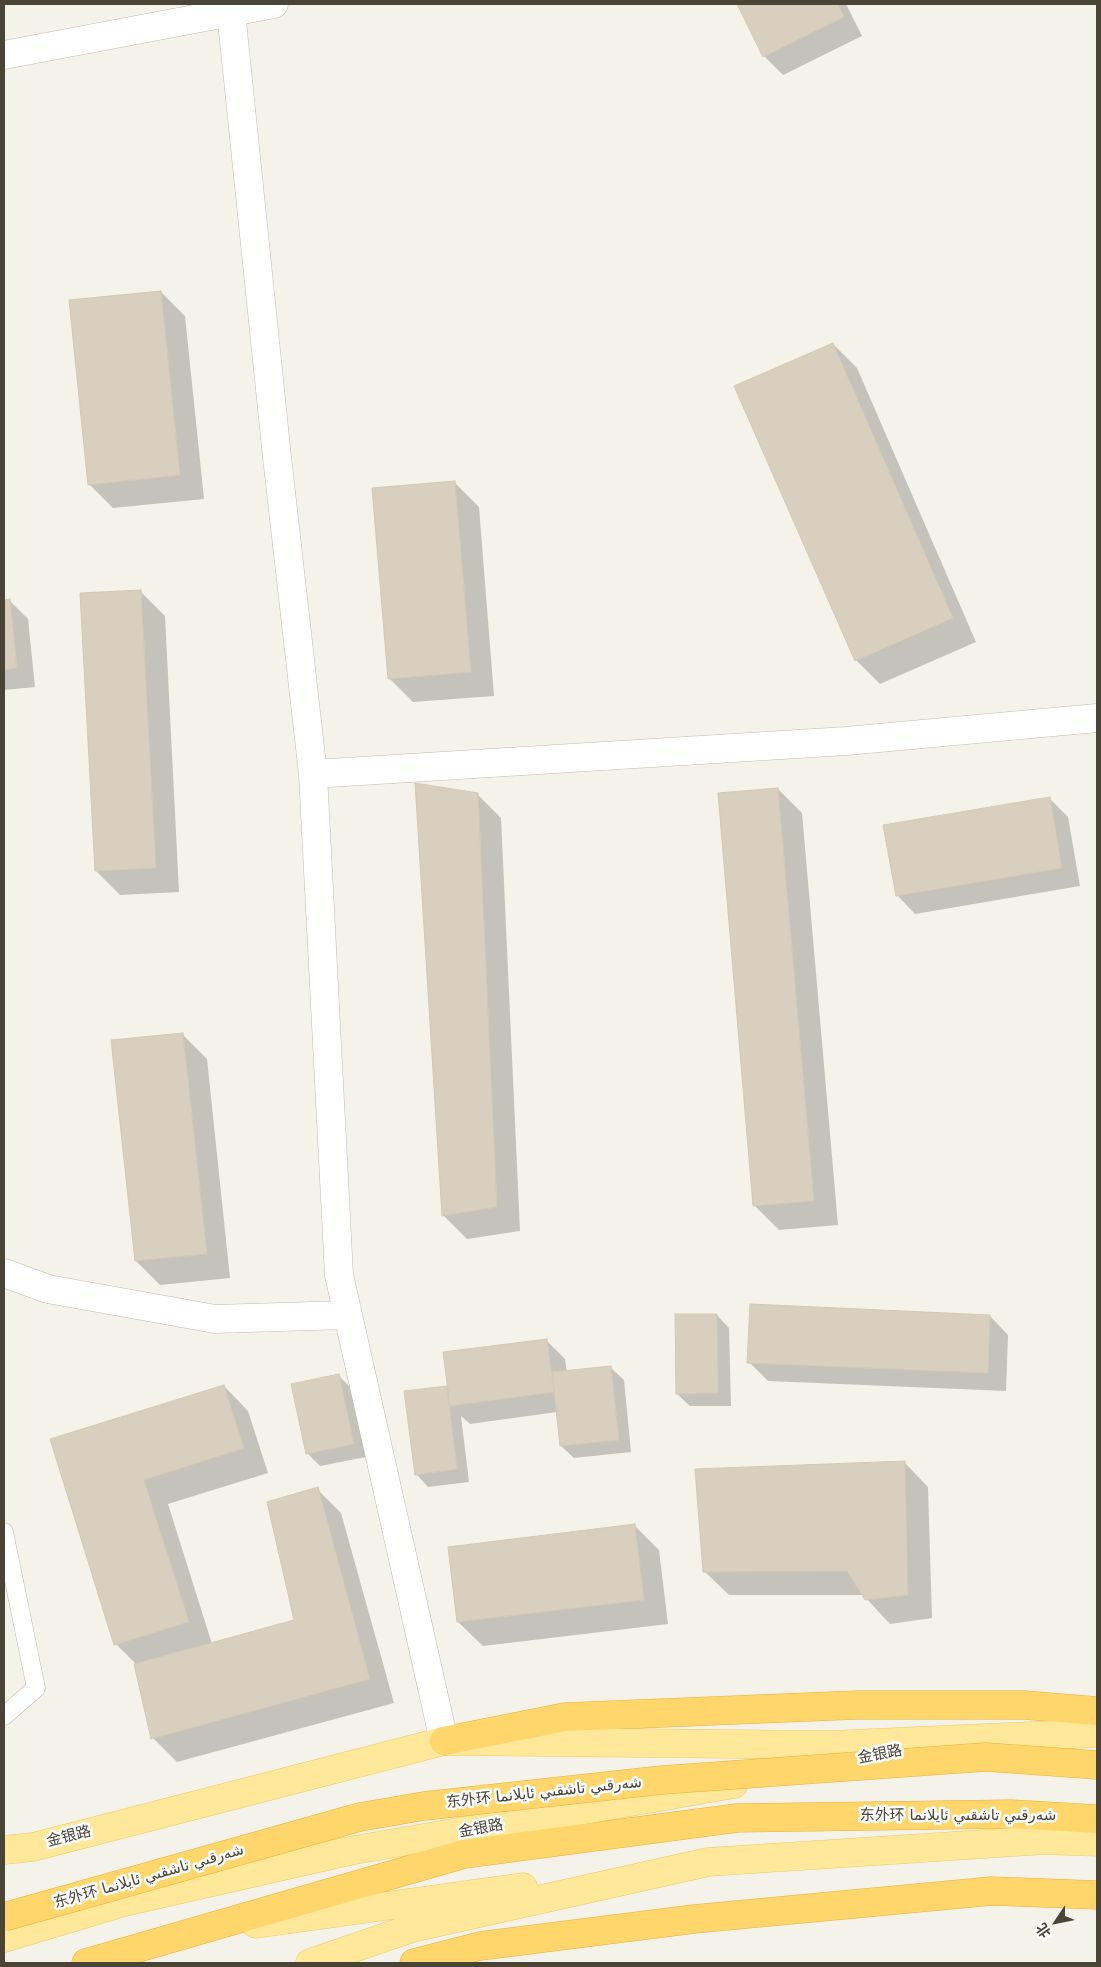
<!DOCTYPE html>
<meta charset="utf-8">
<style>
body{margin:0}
#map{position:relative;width:1101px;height:1967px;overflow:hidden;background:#f5f3e9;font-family:"DejaVu Sans","Noto Sans SC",sans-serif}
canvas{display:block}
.frame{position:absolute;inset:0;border:5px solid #4a4437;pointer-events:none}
.north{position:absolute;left:1031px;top:1897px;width:50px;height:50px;-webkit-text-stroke:4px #fff;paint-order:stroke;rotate:236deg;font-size:14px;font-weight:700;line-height:20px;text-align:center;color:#4a4437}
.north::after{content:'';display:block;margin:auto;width:18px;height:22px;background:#4a4437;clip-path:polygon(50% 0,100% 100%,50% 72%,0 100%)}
</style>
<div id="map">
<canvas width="1101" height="1967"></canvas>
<div class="frame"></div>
<div class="north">北</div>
</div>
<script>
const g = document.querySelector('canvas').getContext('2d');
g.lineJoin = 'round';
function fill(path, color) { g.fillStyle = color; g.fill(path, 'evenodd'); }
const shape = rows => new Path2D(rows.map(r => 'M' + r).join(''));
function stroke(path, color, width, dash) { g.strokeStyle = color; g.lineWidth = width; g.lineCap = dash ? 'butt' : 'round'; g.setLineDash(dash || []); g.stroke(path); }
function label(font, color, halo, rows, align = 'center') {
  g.font = font + ' "DejaVu Sans",Cairo,"Noto Sans SC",sans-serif'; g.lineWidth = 5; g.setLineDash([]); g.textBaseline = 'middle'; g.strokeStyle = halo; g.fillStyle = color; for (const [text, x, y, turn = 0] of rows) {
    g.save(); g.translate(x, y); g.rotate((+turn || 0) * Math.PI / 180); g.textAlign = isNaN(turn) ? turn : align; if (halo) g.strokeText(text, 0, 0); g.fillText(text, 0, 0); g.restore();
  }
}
fill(shape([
 [738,4,846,4,862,36,783,75,764,56],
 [161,292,185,316,204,499,113,508,89,484],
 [833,344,857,368,976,642,880,684,856,660],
 [455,483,479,507,494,696,413,702,389,678],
 [140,591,165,616,179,892,120,895,96,871],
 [9,600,28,619,35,687,4,690,4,601],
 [778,789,802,813,838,1225,779,1230,755,1206],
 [477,794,501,818,520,1231,467,1239,443,1215],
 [1049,798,1068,817,1080,886,915,914,897,895],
 [183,1035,207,1059,230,1278,160,1285,136,1261],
 [717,1315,729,1328,731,1406,690,1406,677,1394],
 [990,1316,1008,1335,1006,1391,768,1381,749,1362],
 [546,1340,565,1359,567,1372,611,1368,624,1380,631,1452,574,1458,561,1446,557,1412,470,1424,461,1416,469,1482,428,1487,416,1474,406,1392,448,1387],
 [338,1375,351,1388,366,1457,320,1466,308,1454,293,1385],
 [224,1386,248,1411,268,1473,168,1504,212,1644,296,1620,317,1489,341,1513,394,1703,177,1762,153,1738,136,1664,116,1644,51,1440],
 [904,1462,928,1487,932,1618,890,1624,863,1595,729,1595,704,1571],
 [635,1526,659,1550,668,1624,483,1646,458,1622]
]), '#0003');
const building = shape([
 [737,4,838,4,844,17,763,57,737,4],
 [161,291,180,475,88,485,69,300,161,291],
 [833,343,953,618,855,661,734,386,833,343],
 [455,481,471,672,388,679,372,488,455,481],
 [141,590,156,868,95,871,80,593,141,590],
 [10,599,17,668,4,670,4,600,10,599],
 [415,783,478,793,497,1207,442,1216,415,783],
 [778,788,814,1201,753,1206,718,793,778,788],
 [1050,797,1062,868,896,896,883,825,1050,797],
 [183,1033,207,1254,135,1261,111,1040,183,1033],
 [750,1304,990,1315,988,1373,747,1363,750,1304],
 [675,1314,717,1314,718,1393,676,1394,675,1314],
 [547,1339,554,1392,450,1406,443,1352,547,1339],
 [611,1366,619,1440,560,1446,552,1372,611,1366],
 [339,1374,354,1444,306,1454,291,1384,339,1374],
 [224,1385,244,1448,144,1480,189,1622,114,1645,50,1439,224,1385],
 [447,1386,457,1469,415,1475,404,1391,447,1386],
 [905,1461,908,1595,865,1600,847,1571,703,1572,695,1469,905,1461],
 [318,1487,370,1679,151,1739,134,1664,294,1620,267,1502,318,1487],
 [635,1524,644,1600,457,1622,448,1547,635,1524]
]);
fill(building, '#d8cfbe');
stroke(building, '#d3c8b1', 1);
const lane = shape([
 [4,1532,36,1688,4,1716]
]);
const street = shape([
 [231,12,277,457,313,774,339,1275,444,1741],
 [4,55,274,4],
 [313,774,846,741,1097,718],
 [4,1273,48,1289,215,1319,346,1315]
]);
const primary = shape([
 [4,1850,33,1847,444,1741,829,1745,1097,1733],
 [256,1924,523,1887],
 [4,1938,124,1902,349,1851,734,1784],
 [310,1963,412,1928,708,1862,1045,1840,1097,1842]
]);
const highway = shape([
 [444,1741,565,1717,857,1705,1024,1705,1097,1711],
 [86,1963,464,1854,737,1818,1011,1814,1097,1819],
 [414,1963,480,1946,694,1919,992,1891,1097,1895]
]);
stroke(lane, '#c2bbab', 19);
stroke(street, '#c2bbab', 29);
stroke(primary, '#ebca62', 29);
stroke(highway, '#e7af32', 29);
stroke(lane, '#fff', 18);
stroke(street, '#fff', 28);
stroke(primary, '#ffe899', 28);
stroke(highway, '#ffd66b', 28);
const highwayBridge = shape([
 [4,1917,360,1817,424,1806,662,1780,986,1757,1097,1765]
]);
stroke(highwayBridge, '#e7af32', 29, []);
stroke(highwayBridge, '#ffd66b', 28);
label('15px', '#4a4437', '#fff', [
 ["金银路",880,1755,-11],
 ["东外环 شەرقىي تاشقىي ئايلانما",544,1793,-6],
 ["东外环 شەرقىي تاشقىي ئايلانما",958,1816],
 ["金银路",481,1829,-10],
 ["金银路",69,1837,-14],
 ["东外环 شەرقىي تاشقىي ئايلانما",149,1877,-16]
]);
</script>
